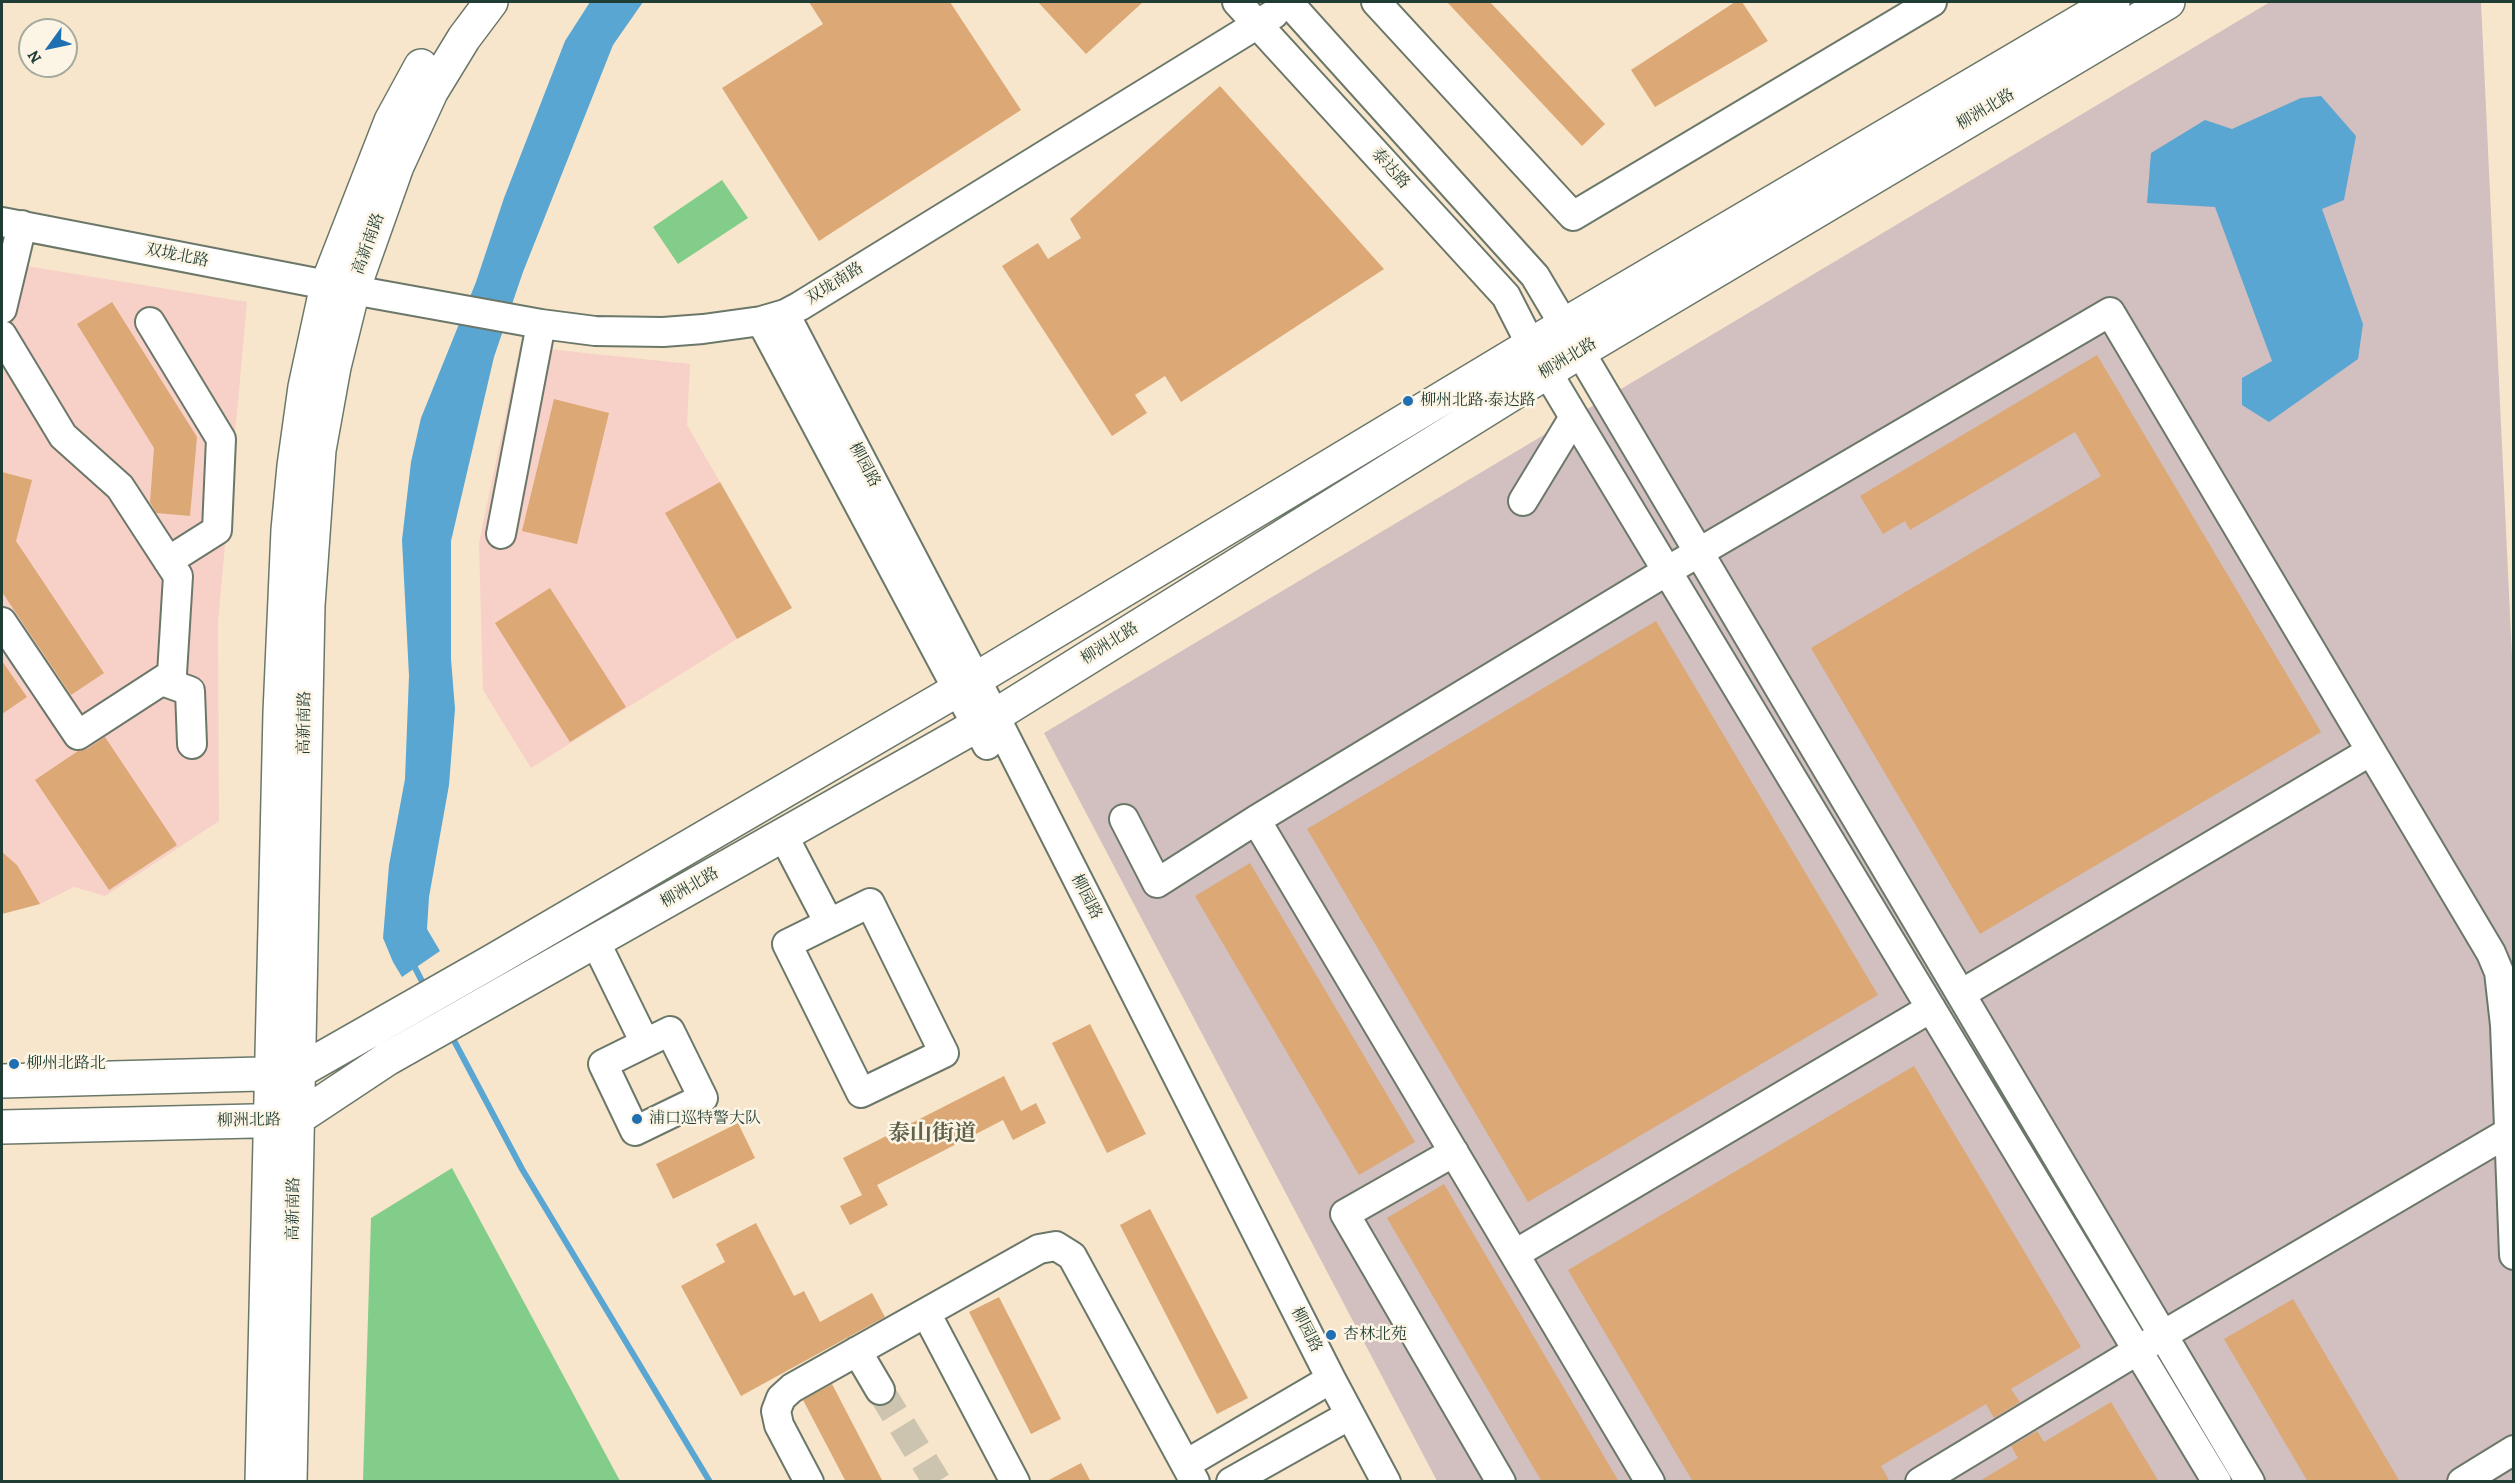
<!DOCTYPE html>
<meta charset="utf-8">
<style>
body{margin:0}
#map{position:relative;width:2515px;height:1483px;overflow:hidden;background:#f7e6cc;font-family:Alegreya,serif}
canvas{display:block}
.frame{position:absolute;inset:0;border:3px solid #1f3d34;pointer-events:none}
.north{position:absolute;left:18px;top:18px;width:60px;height:60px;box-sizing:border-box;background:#fcf5e5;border:2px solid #a4ab9e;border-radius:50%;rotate:237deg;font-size:16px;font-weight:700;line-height:24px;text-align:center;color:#1f3d34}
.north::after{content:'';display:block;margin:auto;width:21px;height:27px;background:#1f6fb2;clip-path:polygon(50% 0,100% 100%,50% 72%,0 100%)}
</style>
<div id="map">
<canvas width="2515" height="1483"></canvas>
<div class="frame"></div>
<div class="north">N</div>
</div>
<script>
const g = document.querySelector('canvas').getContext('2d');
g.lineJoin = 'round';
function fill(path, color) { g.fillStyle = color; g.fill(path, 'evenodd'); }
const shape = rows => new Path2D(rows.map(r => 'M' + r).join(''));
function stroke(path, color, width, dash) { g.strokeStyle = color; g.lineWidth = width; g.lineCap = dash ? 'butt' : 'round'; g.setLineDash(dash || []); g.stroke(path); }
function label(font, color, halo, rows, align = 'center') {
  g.font = font + ' Alegreya,"Noto Serif SC",serif'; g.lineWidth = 5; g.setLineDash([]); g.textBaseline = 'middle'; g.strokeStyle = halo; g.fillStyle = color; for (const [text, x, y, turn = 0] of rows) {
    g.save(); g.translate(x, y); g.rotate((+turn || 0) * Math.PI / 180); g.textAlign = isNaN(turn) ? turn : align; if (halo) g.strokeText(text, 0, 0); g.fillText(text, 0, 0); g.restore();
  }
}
fill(shape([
 [2,262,247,302,218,622,219,821,105,896,74,887,40,904,17,865,9,859,2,856],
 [520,346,690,364,687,425,720,482,665,514,737,639,531,768,483,690,479,543]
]), '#f7d1c7');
fill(shape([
 [2270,2,2481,2,2514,699,2513,1481,1437,1481,1044,733]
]), '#d2bfc0');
fill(shape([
 [722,180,748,218,678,264,653,227],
 [452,1168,620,1481,363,1481,371,1218]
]), '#83cd8a');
fill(shape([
 [590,2,643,2,613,45,523,272,494,357,451,541,451,659,455,709,449,785,429,897,427,929,440,951,402,977,393,962,383,938,389,865,405,779,409,676,402,540,411,462,421,418,476,282,504,198,544,95,565,41],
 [2321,96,2356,136,2344,200,2322,209,2363,324,2358,359,2269,422,2242,405,2242,378,2272,361,2215,207,2147,203,2151,153,2205,120,2232,129,2301,98]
]), '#59a6d2');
stroke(shape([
 [412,962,425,987],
 [450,1033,522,1169,710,1482]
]), '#59a6d2', 6);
fill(shape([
 [809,2,950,2,1021,110,819,241,722,88,823,24],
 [1038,2,1143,2,1086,54],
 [1447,2,1490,2,1605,124,1582,146],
 [1735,2,1742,2,1768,41,1655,107,1631,70],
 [1220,86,1384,269,1181,402,1165,376,1135,395,1147,413,1112,436,1002,266,1038,243,1048,259,1081,238,1070,219],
 [112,302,197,437,190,516,156,513,150,502,154,448,77,324],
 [2097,355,2321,732,1980,934,1811,648,2101,476,2075,432,1910,530,1905,521,1883,534,1860,496],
 [554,399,609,413,577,544,522,531],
 [2,472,32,480,16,541,104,673,71,695,2,592],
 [720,482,792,608,737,639,665,513],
 [550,588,626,707,570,742,495,623],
 [1656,621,1878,995,1528,1202,1307,829],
 [2,661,27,697,2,714],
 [105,737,177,845,109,890,35,780,78,751,87,749],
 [2,852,17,865,40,904,2,914],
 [1250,863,1415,1142,1359,1175,1195,896],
 [1090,1024,1146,1134,1107,1153,1052,1043],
 [1914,1066,2081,1347,2011,1389,2020,1402,1994,1418,1986,1404,1881,1466,1890,1482,1693,1482,1568,1270],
 [1004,1076,1021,1111,1036,1103,1046,1123,1013,1140,1003,1120,877,1185,888,1205,850,1225,840,1206,862,1195,843,1158],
 [738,1123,755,1158,673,1199,656,1164],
 [1444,1184,1619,1482,1542,1482,1387,1218],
 [1150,1209,1248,1398,1217,1414,1120,1225],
 [756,1223,794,1296,804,1291,820,1322,872,1293,885,1317,741,1396,681,1286,725,1262,716,1244],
 [999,1297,1061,1419,1031,1434,969,1312],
 [2293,1299,2400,1482,2308,1482,2224,1339],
 [832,1384,883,1482,846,1482,803,1400],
 [2111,1402,2159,1482,1978,1482,2018,1458,2011,1446,2037,1431,2044,1442],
 [1081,1463,1091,1482,1045,1482]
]), '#dca875');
stroke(shape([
 [880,1390,937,1482]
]), '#ccc4ae', 28, [28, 14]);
const minor = shape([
 [1237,2,1506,296,1531,345,1574,417,2217,1482],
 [1288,2,1535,276,2250,1482],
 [1376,2,1573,216,1932,2],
 [2,222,353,290,541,324,595,331,663,332,703,329,761,321,785,314,800,306,1274,14],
 [2,309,22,225],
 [785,314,976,679,1331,1379,1386,1482],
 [761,321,987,745],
 [150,322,221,439,217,530,168,561],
 [2,335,63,436,120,487,178,576,172,674,78,735,2,622],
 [1523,501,1574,417],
 [501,534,541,324],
 [162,681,190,691,192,744],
 [1124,819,1157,883,1256,820],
 [783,835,829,923],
 [870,903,944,1053,861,1093,787,944,870,903],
 [595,941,645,1043],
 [1961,994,2371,751],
 [670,1031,703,1098,635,1131,603,1064,670,1031],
 [1454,1152,1345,1214,1501,1482],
 [1515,1254,1931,1008],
 [926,1313,1015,1482],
 [857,1351,880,1390],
 [1186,1464,1331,1379],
 [809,1482,779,1425,776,1411,781,1398,792,1388,1039,1249,1056,1246,1072,1256,1195,1482],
 [1231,1482,1350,1415],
 [1650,1482,1256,820,1667,571,2110,312,2491,953,2499,972,2505,1025,2514,1255],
 [1920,1482,2163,1335,2509,1132],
 [2462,1482,2514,1450]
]);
const major = shape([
 [2,1081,296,1073,491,962,976,679,1564,325,2113,2],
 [2,1127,295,1120,387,1059,1004,710,1581,351,2168,2],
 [262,1482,280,713,288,530,294,466,305,387,327,285,391,121,421,66],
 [290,1482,308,605,319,450,334,367,353,290,397,166,431,92,464,38,491,2]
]);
stroke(minor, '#6b7869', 32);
stroke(major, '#6b7869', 36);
stroke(minor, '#fff', 28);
stroke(major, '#fff', 33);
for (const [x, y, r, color] of [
 [1408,401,6,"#1f6fb2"],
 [14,1064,6,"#1f6fb2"],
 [637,1119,6,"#1f6fb2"],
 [1331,1335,6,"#1f6fb2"]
]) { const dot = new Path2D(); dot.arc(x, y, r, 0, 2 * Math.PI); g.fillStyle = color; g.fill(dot); stroke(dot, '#fcf5e5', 2); }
label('16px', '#1f3d34', '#fcf5e5', [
 ["柳洲北路",1986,110,-31],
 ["泰达路",1390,169,48],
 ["高新南路",369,244,-70],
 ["双垅北路",177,256,11],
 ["双垅南路",835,284,-32],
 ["柳洲北路",1568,359,-31],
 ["柳园路",864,465,62],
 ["柳洲北路",1110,644,-32],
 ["高新南路",305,723,-89],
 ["柳洲北路",690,888,-30],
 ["柳园路",1086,897,63],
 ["柳洲北路",249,1121,-1],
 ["高新南路",294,1209,-89],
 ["柳园路",1306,1330,63]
]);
label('16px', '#1f3d34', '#fcf5e5', [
 ["柳州北路·泰达路",1420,401],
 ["柳州北路北",26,1064],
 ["浦口巡特警大队",649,1119],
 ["杏林北苑",1343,1335]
], 'left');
label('bold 22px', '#61624b', '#fcf5e5', [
 ["泰山街道",932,1135]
]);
</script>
